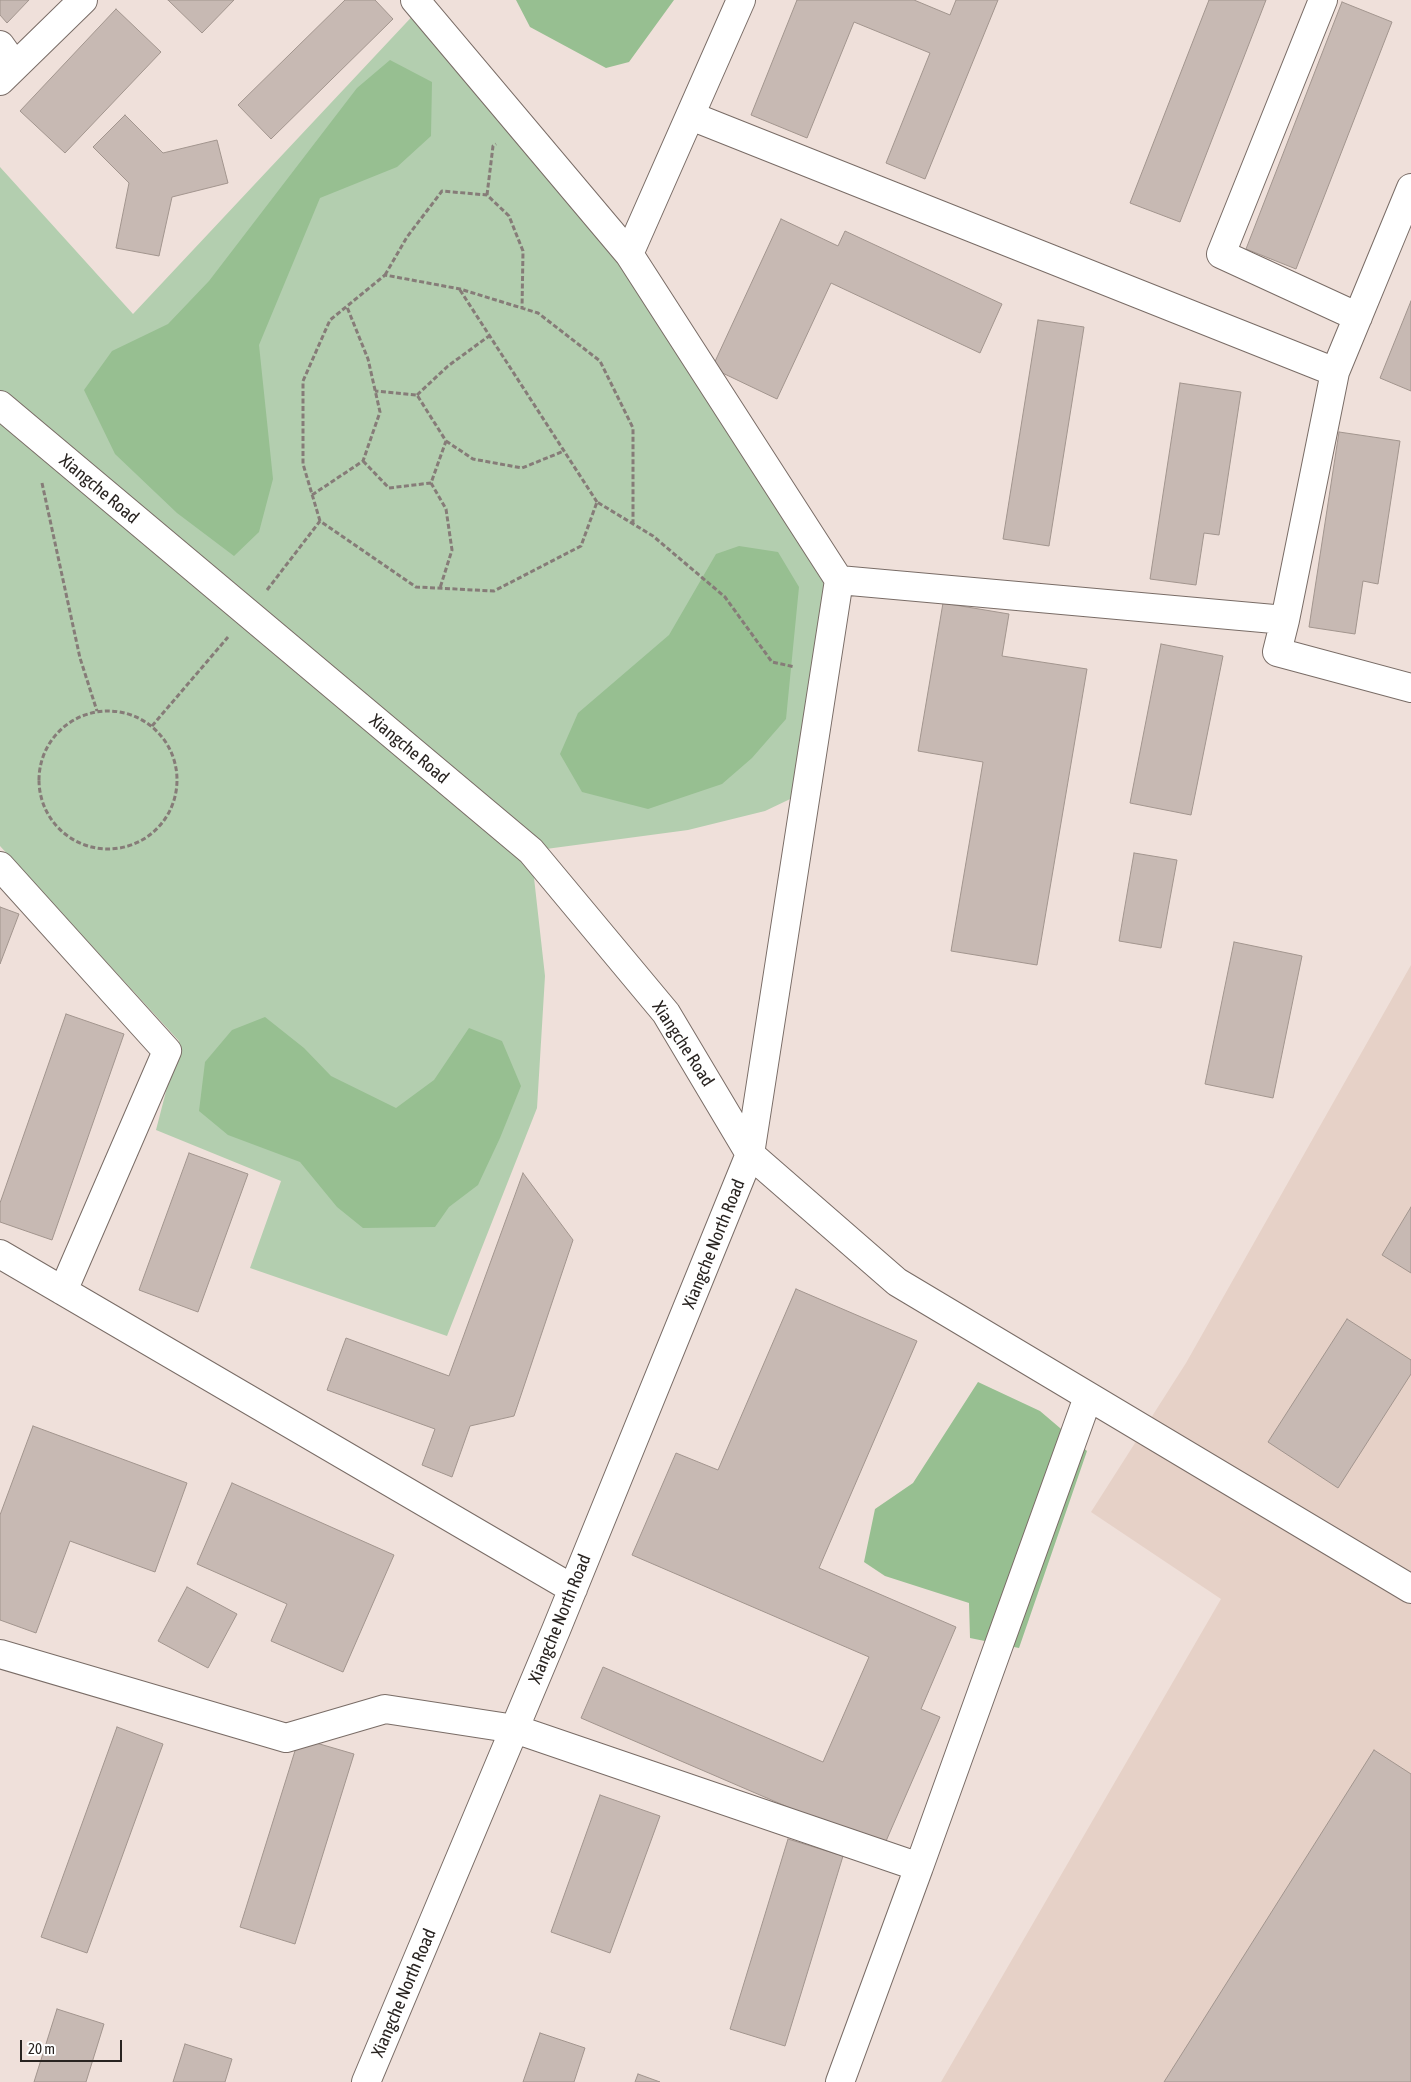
<!DOCTYPE html>
<style>
body{margin:0}
#map{position:relative;width:1411px;height:2082px;overflow:hidden;background:#efe0da;font-family:"Asap Condensed",sans-serif}
canvas{display:block}
.scale{position:absolute;left:20px;top:2040px;width:102px;height:22px;box-sizing:border-box;border:2px solid #292421;border-top:0;padding-left:6px;font-size:15px;line-height:18px;white-space:nowrap;color:#292421;-webkit-text-stroke:4px #fff;paint-order:stroke}
</style>
<div id="map">
<canvas width="1411" height="2082"></canvas>
<div class="scale">20 m</div>
</div>
<script>
const g = document.querySelector('canvas').getContext('2d');
g.lineJoin = 'round';
function fill(path, color) { g.fillStyle = color; g.fill(path, 'evenodd'); }
const shape = rows => new Path2D(rows.map(r => 'M' + r).join(''));
function stroke(path, color, width, dash) { g.strokeStyle = color; g.lineWidth = width; g.lineCap = dash ? 'butt' : 'round'; g.setLineDash(dash || []); g.stroke(path); }
function label(font, color, halo, rows, align = 'center') {
  g.font = font + ' "Asap Condensed",sans-serif'; g.lineWidth = 4.5; g.setLineDash([]); g.textBaseline = 'middle'; g.strokeStyle = halo; g.fillStyle = color; for (const [text, x, y, turn = 0] of rows) {
    g.save(); g.translate(x, y); g.rotate((+turn || 0) * Math.PI / 180); g.textAlign = isNaN(turn) ? turn : align; if (halo) g.strokeText(text, 0, 0); g.fillText(text, 0, 0); g.restore();
  }
}
fill(shape([
 [1411,965,1411,2082,941,2082,1221,1599,1091,1512,1186,1363]
]), '#e6d1c7');
fill(shape([
 [420,8,629,254,839,580,807,791,765,811,688,830,531,851,545,976,537,1108,447,1336,250,1268,281,1181,156,1130,179,1041,0,846,0,167,133,314]
]), '#b3ceaf');
fill(shape([
 [516,0,674,0,629,62,606,68,530,27],
 [390,60,432,82,431,136,397,167,320,198,259,345,273,479,259,532,234,556,177,513,115,454,84,390,112,351,168,324,209,281,357,88],
 [739,546,778,552,799,587,786,719,752,758,722,784,648,809,582,792,560,754,578,713,669,635,716,554],
 [265,1017,304,1048,331,1076,396,1108,434,1080,469,1028,502,1041,521,1086,500,1138,478,1185,449,1207,435,1227,363,1228,337,1207,300,1162,228,1135,199,1111,205,1062,232,1030],
 [978,1382,1040,1411,1087,1451,1019,1648,970,1638,969,1603,885,1576,864,1562,875,1509,913,1483]
]), '#97bf91');
const building = shape([
 [0,0,29,0,7,23,0,15,0,0],
 [168,0,234,0,202,33,168,0],
 [345,0,375,0,393,19,271,139,238,105,345,0],
 [797,0,914,0,950,15,956,0,998,0,925,179,886,163,930,53,854,22,807,138,751,115,797,0],
 [1209,0,1266,0,1180,222,1130,203,1209,0],
 [1342,2,1392,22,1296,269,1246,249,1342,2],
 [116,9,161,52,65,153,20,111,116,9],
 [125,115,163,153,217,140,228,183,172,197,159,256,116,248,129,183,93,147,125,115],
 [781,219,838,246,845,231,1002,304,980,353,831,283,777,399,712,368,781,219],
 [1411,301,1411,391,1380,378,1411,301],
 [1038,320,1084,327,1049,546,1003,539,1038,320],
 [1180,383,1241,392,1219,535,1204,533,1196,585,1150,579,1180,383],
 [1339,432,1400,441,1378,584,1363,581,1355,634,1309,627,1339,432],
 [943,603,1009,614,1002,656,1087,669,1037,965,951,951,983,762,918,751,943,603],
 [1161,644,1223,656,1191,815,1130,803,1161,644],
 [1134,853,1177,860,1161,948,1119,941,1134,853],
 [0,907,19,914,0,964,0,907],
 [1234,942,1302,956,1273,1098,1205,1084,1234,942],
 [66,1014,124,1034,52,1240,0,1222,0,1203,66,1014],
 [189,1153,248,1174,198,1312,139,1290,189,1153],
 [523,1173,573,1240,514,1416,470,1426,452,1477,422,1465,435,1429,327,1390,346,1338,449,1376,523,1173],
 [1411,1207,1411,1273,1382,1255,1411,1207],
 [796,1289,917,1341,819,1568,956,1627,921,1709,940,1717,883,1848,581,1718,603,1667,823,1762,869,1657,632,1555,676,1453,718,1470,796,1289],
 [1347,1319,1411,1360,1411,1374,1338,1488,1268,1442,1347,1319],
 [33,1426,187,1483,155,1572,70,1541,36,1633,0,1620,0,1515,33,1426],
 [232,1483,394,1555,343,1672,271,1641,287,1604,197,1564,232,1483],
 [187,1587,237,1614,208,1668,158,1641,187,1587],
 [117,1727,163,1744,87,1953,41,1937,117,1727],
 [299,1738,354,1754,295,1944,240,1927,299,1738],
 [1374,1750,1411,1774,1411,2082,1164,2082,1374,1750],
 [600,1795,660,1816,610,1953,551,1932,600,1795],
 [788,1839,843,1856,785,2046,730,2029,788,1839],
 [57,2009,104,2024,86,2082,34,2082,57,2009],
 [540,2033,585,2048,574,2082,523,2082,540,2033],
 [185,2044,232,2059,225,2082,173,2082,185,2044],
 [638,2074,660,2082,635,2082,638,2074]
]);
fill(building, '#c7b9b3');
stroke(building, '#a2958e', 1);
const minor = shape([
 [1323,0,1221,254,1358,317],
 [0,45,15,66],
 [0,81,83,0],
 [691,116,1335,372],
 [629,254,741,0],
 [0,405,531,851,666,1013,750,1154,897,1282,1411,1589],
 [839,580,1285,620,1335,372,1411,188],
 [1285,620,1277,652,1411,688],
 [0,866,167,1051,63,1291],
 [0,1254,573,1589],
 [0,1654,286,1738,385,1709,515,1729,919,1867,840,2082],
 [919,1867,1088,1397],
 [366,2082,556,1630,750,1154,839,580,629,254,415,0]
]);
stroke(minor, '#796c66', 30);
stroke(shape([
 [487,195,493,146,496,144],
 [385,275,407,237,442,191,487,195,509,216,523,251,522,309],
 [460,290,597,502],
 [417,395,448,366,489,336],
 [446,441,473,459,522,468,564,451],
 [363,461,389,488,431,483,446,441,417,395,375,391],
 [42,483,80,658,97,711],
 [431,483,446,509,452,550,440,588],
 [312,495,363,461,380,412,368,359,347,307],
 [320,521,303,464,303,381,330,320,385,275,460,289,538,313,600,361,633,428,633,523],
 [267,590,320,521,416,587,494,591,581,546,597,502,653,536,725,597,772,662,795,667],
 '39 780a69 69 0 1 1 138 0a69 69 0 1 1-138 0Z',
 [152,726,228,637]
]), '#867c78', 3, [5, 2.5]);
stroke(minor, '#fff', 28);
label('18px', '#292421', '#fff', [
 ["Xiangche Road",99,489,40],
 ["Xiangche Road",409,749,40],
 ["Xiangche Road",683,1044,57],
 ["Xiangche North Road",714,1244,-68],
 ["Xiangche North Road",560,1619,-68],
 ["Xiangche North Road",404,1993,-67]
]);
</script>
